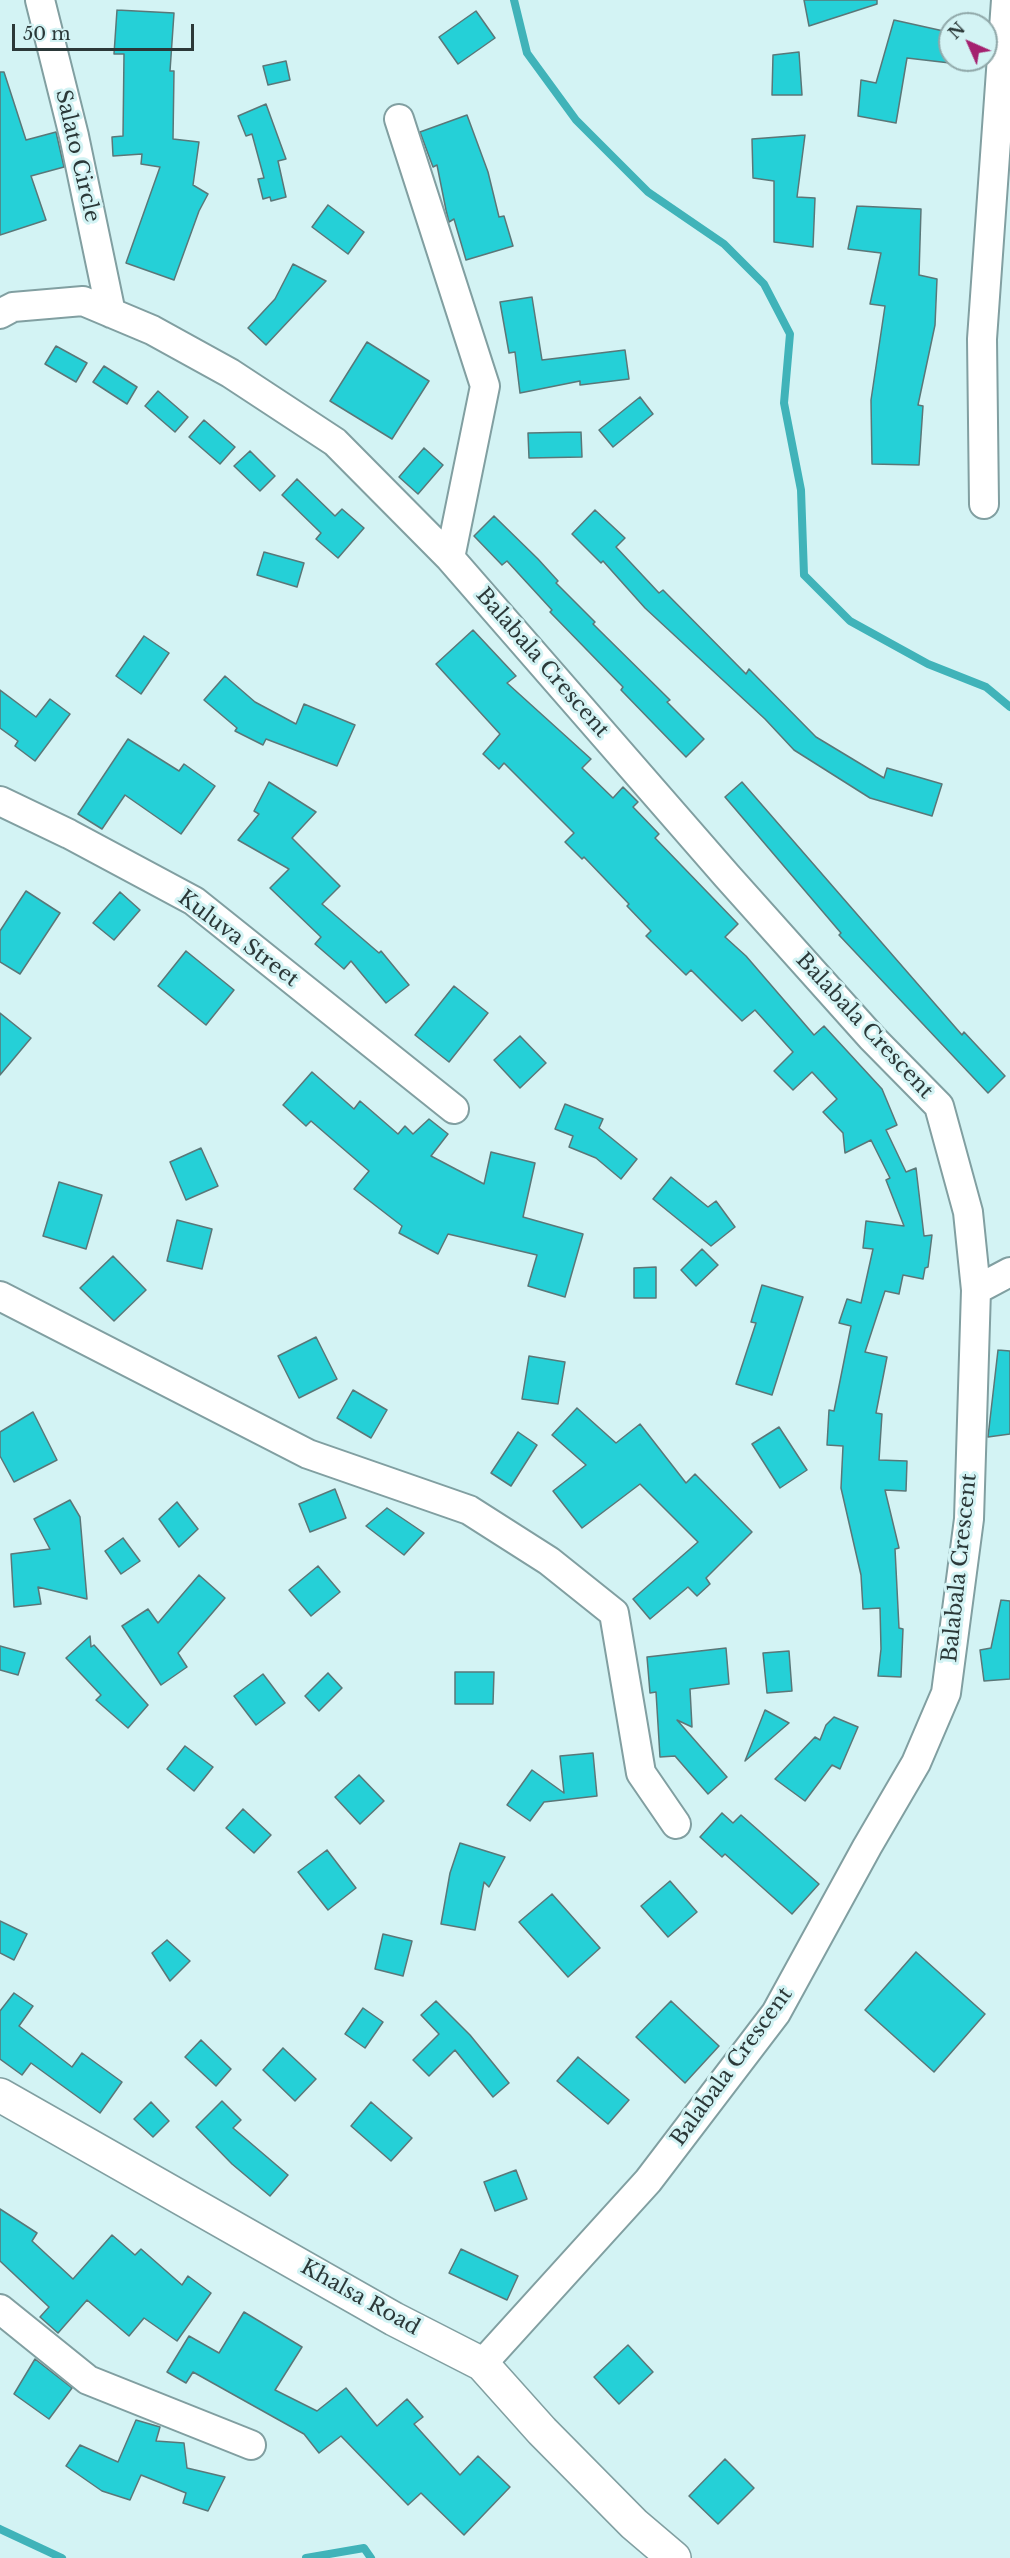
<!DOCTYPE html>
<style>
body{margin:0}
#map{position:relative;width:1010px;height:2558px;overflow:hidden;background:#d3f3f4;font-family:"Libre Baskerville",serif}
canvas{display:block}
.north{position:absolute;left:938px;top:12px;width:60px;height:60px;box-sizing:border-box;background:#d3f3f4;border:2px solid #90a8a9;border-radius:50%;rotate:315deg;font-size:16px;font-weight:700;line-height:24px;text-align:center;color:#2b3838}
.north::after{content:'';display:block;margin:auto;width:21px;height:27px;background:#a4216f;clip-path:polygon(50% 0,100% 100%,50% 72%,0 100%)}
.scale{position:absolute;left:12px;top:24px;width:182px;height:27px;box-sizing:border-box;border:3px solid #2b3838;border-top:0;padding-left:8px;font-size:18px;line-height:21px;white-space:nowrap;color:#2b3838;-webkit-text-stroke:4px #d3f3f4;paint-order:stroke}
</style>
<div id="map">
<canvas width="1010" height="2558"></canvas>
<div class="north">N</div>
<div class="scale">50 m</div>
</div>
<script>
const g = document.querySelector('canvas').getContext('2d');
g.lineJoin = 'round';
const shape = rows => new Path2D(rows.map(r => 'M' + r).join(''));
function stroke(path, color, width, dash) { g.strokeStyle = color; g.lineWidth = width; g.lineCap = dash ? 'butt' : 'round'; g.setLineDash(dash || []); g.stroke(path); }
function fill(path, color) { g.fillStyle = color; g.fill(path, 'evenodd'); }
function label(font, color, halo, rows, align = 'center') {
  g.font = font + ' "Libre Baskerville",serif'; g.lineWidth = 6; g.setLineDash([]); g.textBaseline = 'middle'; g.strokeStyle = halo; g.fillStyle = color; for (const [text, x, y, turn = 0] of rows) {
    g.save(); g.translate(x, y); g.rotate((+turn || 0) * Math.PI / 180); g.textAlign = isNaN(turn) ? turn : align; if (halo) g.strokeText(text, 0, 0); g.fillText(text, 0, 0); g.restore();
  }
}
stroke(shape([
 [514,0,527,53,576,120,648,192,724,244,764,284,790,334,784,403,801,490,804,575,850,621,928,664,986,687,1010,707],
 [0,2529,62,2558],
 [306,2558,364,2548,371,2558]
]), '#40b3b9', 8);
const building = shape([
 [804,0,877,0,877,4,809,26,804,0],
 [117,10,174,13,170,71,174,71,173,139,199,142,193,185,208,194,199,211,174,280,126,263,160,167,141,164,142,154,113,156,112,137,123,136,124,54,114,54,117,10],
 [476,11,495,38,458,64,439,37,476,11],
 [894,20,948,32,950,63,907,58,896,123,858,116,861,80,876,83,894,20],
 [799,52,802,95,772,95,773,55,799,52],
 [286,61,290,80,268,85,263,66,286,61],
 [0,72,4,72,26,140,56,132,64,167,31,176,46,220,0,235,0,72],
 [266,104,286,159,278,161,286,197,271,201,270,197,263,199,258,179,264,178,252,134,246,136,238,116,266,104],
 [467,115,488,172,499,217,504,216,513,246,466,260,454,219,449,222,446,210,437,165,433,167,420,132,467,115],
 [805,135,797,197,815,198,813,247,774,242,774,181,753,178,752,139,805,135],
 [328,205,364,232,348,254,312,227,328,205],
 [857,206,921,209,919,275,937,279,935,325,918,405,923,406,919,465,872,464,871,400,885,306,870,304,881,253,848,249,857,206],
 [293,264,326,281,266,345,248,328,275,299,293,264],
 [532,297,542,360,625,350,629,379,580,385,580,381,520,393,515,352,509,353,500,302,532,297],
 [367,342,429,381,392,439,330,401,367,342],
 [56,346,87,363,76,382,45,364,56,346],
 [104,366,137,387,127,404,93,382,104,366],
 [158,391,188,417,175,432,145,406,158,391],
 [640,397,653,414,613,447,599,430,640,397],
 [204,420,235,447,220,464,189,437,204,420],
 [581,432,582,457,529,458,528,433,581,432],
 [424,448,443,465,418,494,399,477,424,448],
 [250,451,275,476,260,491,234,466,250,451],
 [297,479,335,516,342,509,364,528,338,558,316,539,321,533,282,495,297,479],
 [595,510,625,538,616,547,659,593,663,590,746,674,749,669,816,737,884,778,887,768,942,784,932,816,870,798,794,750,765,719,645,608,603,561,601,563,572,534,595,510],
 [494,516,538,559,558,581,556,583,595,622,593,624,670,700,667,702,704,739,686,757,621,690,623,687,550,612,552,610,507,561,502,565,474,536,494,516],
 [264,552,304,563,297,587,257,575,264,552],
 [473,630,516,676,507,683,591,759,582,768,613,798,623,787,638,802,633,807,659,834,655,838,738,924,725,937,746,956,814,1035,824,1026,882,1089,897,1125,886,1130,906,1172,916,1168,924,1236,932,1235,928,1267,925,1268,923,1279,903,1275,899,1294,885,1291,865,1352,887,1357,876,1413,882,1414,879,1460,907,1461,906,1491,885,1490,899,1548,895,1549,899,1628,903,1629,901,1677,878,1676,881,1649,880,1608,863,1609,861,1575,841,1488,843,1446,827,1445,829,1410,834,1411,851,1326,839,1323,847,1299,861,1303,873,1249,863,1248,866,1221,904,1226,886,1180,890,1178,871,1140,845,1153,843,1133,823,1112,837,1099,812,1072,793,1090,774,1071,793,1052,755,1010,742,1021,691,970,686,975,646,936,651,931,627,906,629,904,584,857,582,859,565,842,574,833,504,763,499,769,483,754,500,734,436,664,473,630],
 [144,636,169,653,141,694,116,676,144,636],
 [225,676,255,702,296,724,304,704,355,725,337,766,266,739,263,745,235,731,237,728,204,700,225,676],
 [0,690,36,717,50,699,70,714,35,761,15,746,18,741,0,728,0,690],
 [128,739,179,771,184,764,215,786,181,834,125,795,102,829,78,814,128,739],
 [269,782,316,812,292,838,340,886,322,904,379,953,381,951,409,985,386,1003,351,961,344,969,315,944,321,937,270,888,289,869,238,840,259,814,254,811,269,782],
 [742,782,962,1035,964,1032,1005,1076,988,1093,839,935,841,933,725,797,742,782],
 [26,891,60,913,20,974,0,962,0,931,26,891],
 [120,892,140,910,114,940,93,923,120,892],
 [186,951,234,990,206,1025,158,986,186,951],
 [454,986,488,1013,449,1062,415,1035,454,986],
 [0,1013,31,1038,0,1075,0,1013],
 [520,1036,546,1063,520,1088,494,1060,520,1036],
 [312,1072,354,1109,360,1101,398,1134,405,1126,413,1134,429,1119,448,1134,431,1156,484,1184,491,1152,535,1163,523,1217,583,1234,565,1297,528,1286,537,1255,448,1234,438,1254,399,1233,402,1226,354,1189,369,1171,311,1121,306,1126,283,1105,312,1072],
 [565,1104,603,1119,599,1128,637,1159,621,1179,596,1158,569,1147,573,1136,555,1129,565,1104],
 [201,1148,218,1186,186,1200,170,1162,201,1148],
 [671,1177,708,1207,716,1201,735,1227,711,1246,653,1199,671,1177],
 [59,1182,102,1195,86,1249,43,1236,59,1182],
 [177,1220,212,1229,202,1269,167,1261,177,1220],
 [702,1249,718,1265,696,1286,681,1270,702,1249],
 [113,1256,146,1290,114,1321,80,1288,113,1256],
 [656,1267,656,1298,634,1298,634,1268,656,1267],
 [762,1285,803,1297,772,1395,736,1384,756,1323,751,1322,762,1285],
 [316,1337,337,1379,299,1398,278,1356,316,1337],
 [998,1350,1010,1351,1010,1434,988,1437,998,1350],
 [529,1356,565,1362,558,1404,522,1399,529,1356],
 [353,1390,387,1410,371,1438,337,1418,353,1390],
 [577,1408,616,1443,640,1424,686,1483,695,1474,752,1532,706,1578,710,1584,697,1596,688,1587,650,1619,633,1599,698,1542,640,1484,582,1528,553,1491,586,1465,552,1435,577,1408],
 [33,1412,57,1460,14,1482,0,1456,0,1432,33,1412],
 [779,1427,807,1470,780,1488,752,1444,779,1427],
 [518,1432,537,1445,511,1486,491,1473,518,1432],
 [335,1489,346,1518,310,1532,299,1504,335,1489],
 [70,1500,80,1517,87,1599,38,1587,41,1604,14,1607,11,1554,50,1549,34,1519,70,1500],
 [177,1502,198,1529,179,1547,159,1519,177,1502],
 [387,1508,424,1533,404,1555,366,1526,387,1508],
 [123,1538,140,1561,121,1574,105,1551,123,1538],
 [318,1566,340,1592,311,1616,289,1590,318,1566],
 [199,1575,225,1598,178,1653,187,1667,161,1685,122,1626,148,1609,158,1623,199,1575],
 [1001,1600,1010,1601,1010,1679,984,1681,980,1650,991,1648,1001,1600],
 [90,1636,91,1647,94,1645,148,1705,128,1728,96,1700,101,1695,66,1658,90,1636],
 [0,1646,25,1653,18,1675,0,1670,0,1646],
 [726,1648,729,1684,690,1689,692,1727,677,1720,727,1777,708,1794,675,1756,660,1757,656,1692,650,1693,647,1657,726,1648],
 [789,1651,792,1691,767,1693,763,1653,789,1651],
 [455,1672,494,1672,493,1704,455,1704,455,1672],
 [328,1673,342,1688,319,1711,305,1696,328,1673],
 [263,1674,285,1703,256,1725,234,1696,263,1674],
 [765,1710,789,1723,745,1761,765,1710],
 [834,1717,858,1727,840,1769,832,1765,805,1801,775,1779,815,1737,820,1740,826,1725,834,1717],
 [185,1746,213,1767,194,1791,167,1769,185,1746],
 [593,1753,597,1796,544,1802,530,1821,507,1805,532,1770,564,1793,560,1756,593,1753],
 [359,1775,384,1801,360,1824,335,1797,359,1775],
 [243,1809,271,1835,254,1853,226,1828,243,1809],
 [722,1813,733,1823,741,1815,819,1884,792,1914,725,1854,722,1857,700,1837,722,1813],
 [460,1843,505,1857,489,1887,484,1882,475,1930,441,1924,450,1873,460,1843],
 [327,1850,356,1888,328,1910,298,1872,327,1850],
 [670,1881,697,1912,668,1937,641,1906,670,1881],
 [552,1894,600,1948,568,1977,519,1922,552,1894],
 [0,1921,27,1934,14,1960,0,1953,0,1921],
 [383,1934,412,1941,403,1976,375,1969,383,1934],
 [167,1940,190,1961,170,1981,152,1953,167,1940],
 [916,1952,985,2014,934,2072,865,2010,916,1952],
 [14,1993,33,2006,19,2026,72,2067,82,2053,122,2082,100,2113,31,2063,22,2075,0,2059,0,2011,14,1993],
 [436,2001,470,2035,509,2083,493,2097,455,2050,429,2076,413,2060,439,2034,421,2015,436,2001],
 [671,2001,719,2046,685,2083,636,2037,671,2001],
 [363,2008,383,2022,365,2048,345,2034,363,2008],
 [201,2040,231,2069,216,2086,185,2057,201,2040],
 [283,2048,316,2079,295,2101,263,2070,283,2048],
 [578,2057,629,2100,608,2124,557,2081,578,2057],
 [222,2101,241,2120,233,2128,288,2175,270,2196,232,2164,196,2127,222,2101],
 [151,2102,169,2121,153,2137,134,2119,151,2102],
 [371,2102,412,2138,391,2161,351,2126,371,2102],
 [516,2170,527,2199,495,2211,484,2182,516,2170],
 [0,2209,37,2233,32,2241,73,2279,112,2235,135,2255,141,2249,182,2285,188,2276,211,2293,177,2341,144,2318,129,2336,87,2300,58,2333,40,2317,49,2307,0,2261,0,2209],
 [461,2249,518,2276,507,2300,449,2273,461,2249],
 [244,2312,302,2347,275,2390,317,2411,346,2388,377,2426,407,2399,423,2417,414,2424,460,2475,478,2456,510,2487,464,2535,421,2493,408,2505,341,2436,319,2453,304,2434,193,2372,186,2383,167,2372,189,2336,219,2353,244,2312],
 [628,2345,653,2372,619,2404,594,2377,628,2345],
 [35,2359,72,2388,49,2419,14,2394,35,2359],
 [136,2420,160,2427,156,2441,184,2443,187,2468,225,2477,208,2511,183,2503,186,2493,141,2475,130,2500,102,2491,66,2466,80,2445,118,2462,136,2420],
 [725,2459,754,2488,718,2524,689,2496,725,2459]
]);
fill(building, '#25d0d7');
stroke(building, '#5a7778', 1.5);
const street = shape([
 [40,0,74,136,111,313],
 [399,119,485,386,450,558],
 [0,314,13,307,83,301,152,330,230,373,335,442,450,558,727,876,872,1038,939,1106,968,1212,976,1290,969,1519,946,1693,916,1763,867,1847,776,2013,648,2181,482,2364],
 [984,504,982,339,1006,0],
 [0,801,69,834,194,901,454,1109],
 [976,1290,1010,1272],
 [0,1296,308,1454,469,1510,549,1561,614,1613,641,1773,676,1824],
 [0,2309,88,2380,251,2445]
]);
const secondary = shape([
 [0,2095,394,2319,482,2364,542,2431,634,2524,674,2558]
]);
stroke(street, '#819fa1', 32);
stroke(secondary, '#819fa1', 36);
stroke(street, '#fff', 28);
stroke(secondary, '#fff', 33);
label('21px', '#2b3838', '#d3f3f4', [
 ["Salato Circle",77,156,77],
 ["Balabala Crescent",542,663,49],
 ["Kuluva Street",238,939,37],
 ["Balabala Crescent",864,1026,47],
 ["Balabala Crescent",960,1568,-84],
 ["Balabala Crescent",732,2067,-54],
 ["Khalsa Road",360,2298,29]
]);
</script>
